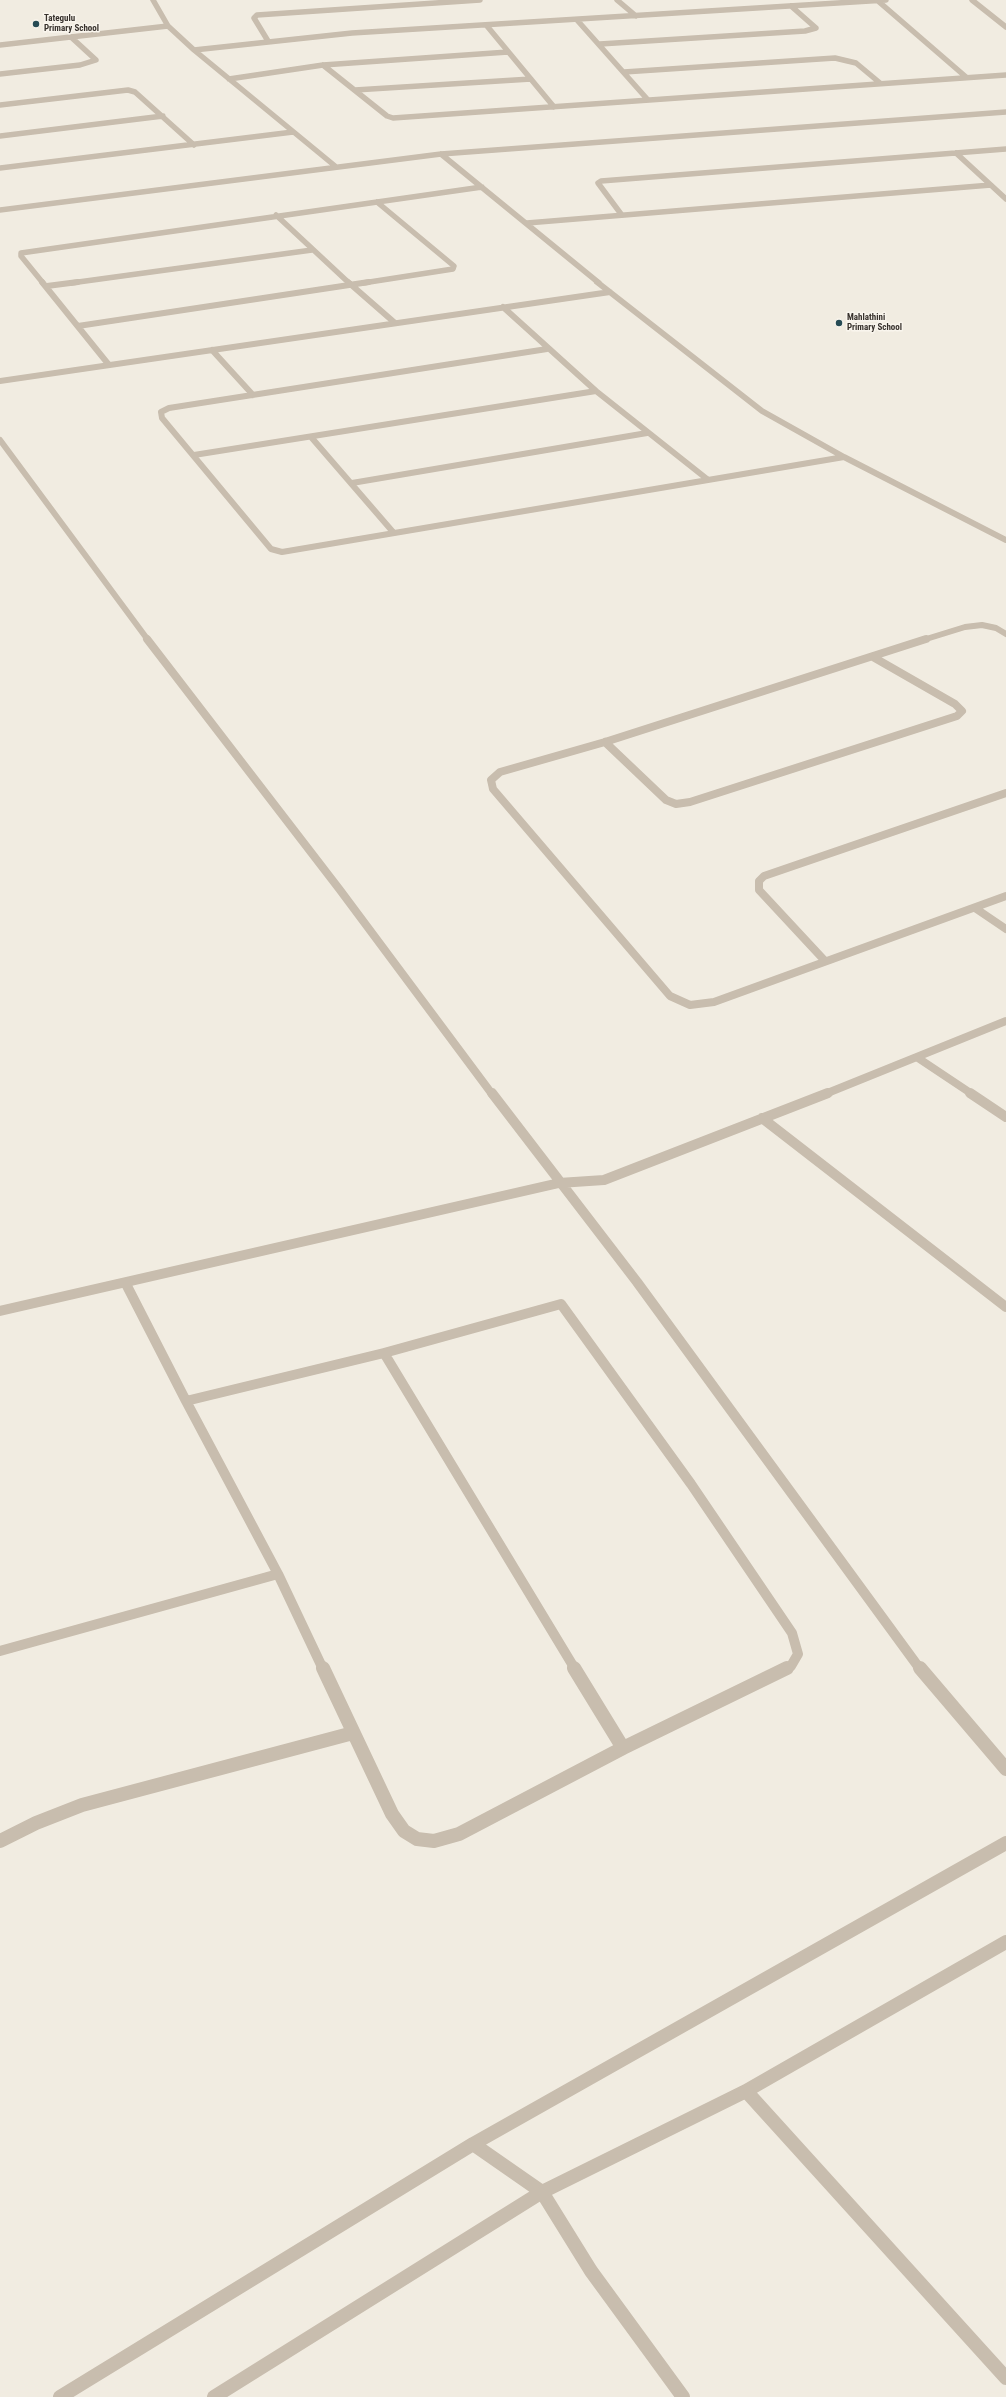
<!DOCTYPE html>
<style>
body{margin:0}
canvas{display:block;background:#f1ece1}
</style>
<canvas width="1006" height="2397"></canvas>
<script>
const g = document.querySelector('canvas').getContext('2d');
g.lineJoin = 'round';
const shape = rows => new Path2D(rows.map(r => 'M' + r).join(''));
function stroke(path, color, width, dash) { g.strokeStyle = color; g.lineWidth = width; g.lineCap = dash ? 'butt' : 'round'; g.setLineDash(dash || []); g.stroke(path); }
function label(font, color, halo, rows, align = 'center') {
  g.font = font + ' "Roboto Condensed",sans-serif'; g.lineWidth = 3; g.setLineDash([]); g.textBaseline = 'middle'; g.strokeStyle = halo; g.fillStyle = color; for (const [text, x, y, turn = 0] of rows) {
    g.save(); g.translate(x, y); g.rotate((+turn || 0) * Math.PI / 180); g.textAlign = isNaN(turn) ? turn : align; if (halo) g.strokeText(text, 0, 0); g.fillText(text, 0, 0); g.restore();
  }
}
stroke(shape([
 [153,0,168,26,194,50,335,166],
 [617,0,636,16],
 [972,0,1006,27],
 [878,1,966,77],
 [577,20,648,100],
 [487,26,554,107],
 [268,41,254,18,257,15,480,0],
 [600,44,805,31,816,28,791,6],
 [0,45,168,26],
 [194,50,352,33,886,0],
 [323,65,387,116,393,118,1006,75],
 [624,72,835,58,856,63,880,83],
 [0,74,80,65,96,60,71,37],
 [229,79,323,65,508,52],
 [355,90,531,79],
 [0,105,128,90,135,92,194,145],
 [0,136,163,116],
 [956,153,1006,199],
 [441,154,599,283],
 [0,168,293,132],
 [0,210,441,154,1006,112],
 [621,214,598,183,601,181,1006,149],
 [276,215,349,283],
 [527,223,991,185],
 [43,283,21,256,21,253,482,187],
 [71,283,312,250],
 [363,283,453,269,454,266,377,202]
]), '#c8bdae', 5.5);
stroke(shape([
 [42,282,109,365],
 [348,282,395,323],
 [597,282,762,411,844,457,1006,540],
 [47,286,78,282],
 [503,307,596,391,707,479],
 [78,326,369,282],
 [547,349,169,408,161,412,162,418,271,549,282,552,844,457],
 [212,350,253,395],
 [0,381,610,292],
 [311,437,393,532],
 [0,440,148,640],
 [194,455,596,391],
 [352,483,647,433],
 [923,640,965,627,982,625,996,628,1006,634]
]), '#c8bdae', 6);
stroke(shape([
 [147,639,340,890,492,1094],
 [926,639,605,742,500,772,491,780,493,789,670,996,690,1005,714,1002,1006,896],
 [605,742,666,800,676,804,690,802,957,716,962,711,955,704,873,657],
 [975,908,1006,929],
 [825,961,759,890,759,881,764,876,1006,793],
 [918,1058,972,1094],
 [825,1094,1006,1021]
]), '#c8bdae', 8);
stroke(shape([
 [492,1093,637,1282,920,1669],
 [970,1093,1006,1117],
 [762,1118,1006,1307],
 [126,1284,186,1401],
 [0,1311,559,1183,604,1180,828,1093],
 [384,1353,575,1669],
 [186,1401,278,1574,323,1669],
 [186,1401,384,1353,561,1304,691,1484,792,1633,798,1654,791,1666,785,1669],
 [0,1651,278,1574]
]), '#c8bdae', 10);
stroke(shape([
 [323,1668,392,1814,404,1831,417,1839,434,1841,459,1834,623,1748,787,1668],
 [574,1668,623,1748],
 [920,1668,1006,1769],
 [0,1841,36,1823,82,1805,353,1733],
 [1006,1942,746,2091,1006,2378],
 [473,2144,542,2192,591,2271,683,2397],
 [60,2397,473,2144,1006,1843],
 [214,2397,542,2192,746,2091]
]), '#c8bdae', 14);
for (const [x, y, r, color] of [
 [36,24,4,"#264b54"],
 [839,323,4,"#264b54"]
]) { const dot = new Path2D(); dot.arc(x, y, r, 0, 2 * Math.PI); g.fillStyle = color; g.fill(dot); stroke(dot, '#f9f5ed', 1.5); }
label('bold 9px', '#37312c', '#f9f5ed', [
 ["Tategulu",44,19],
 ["Primary School",44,29],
 ["Mahlathini",847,318],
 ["Primary School",847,328]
], 'left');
</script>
